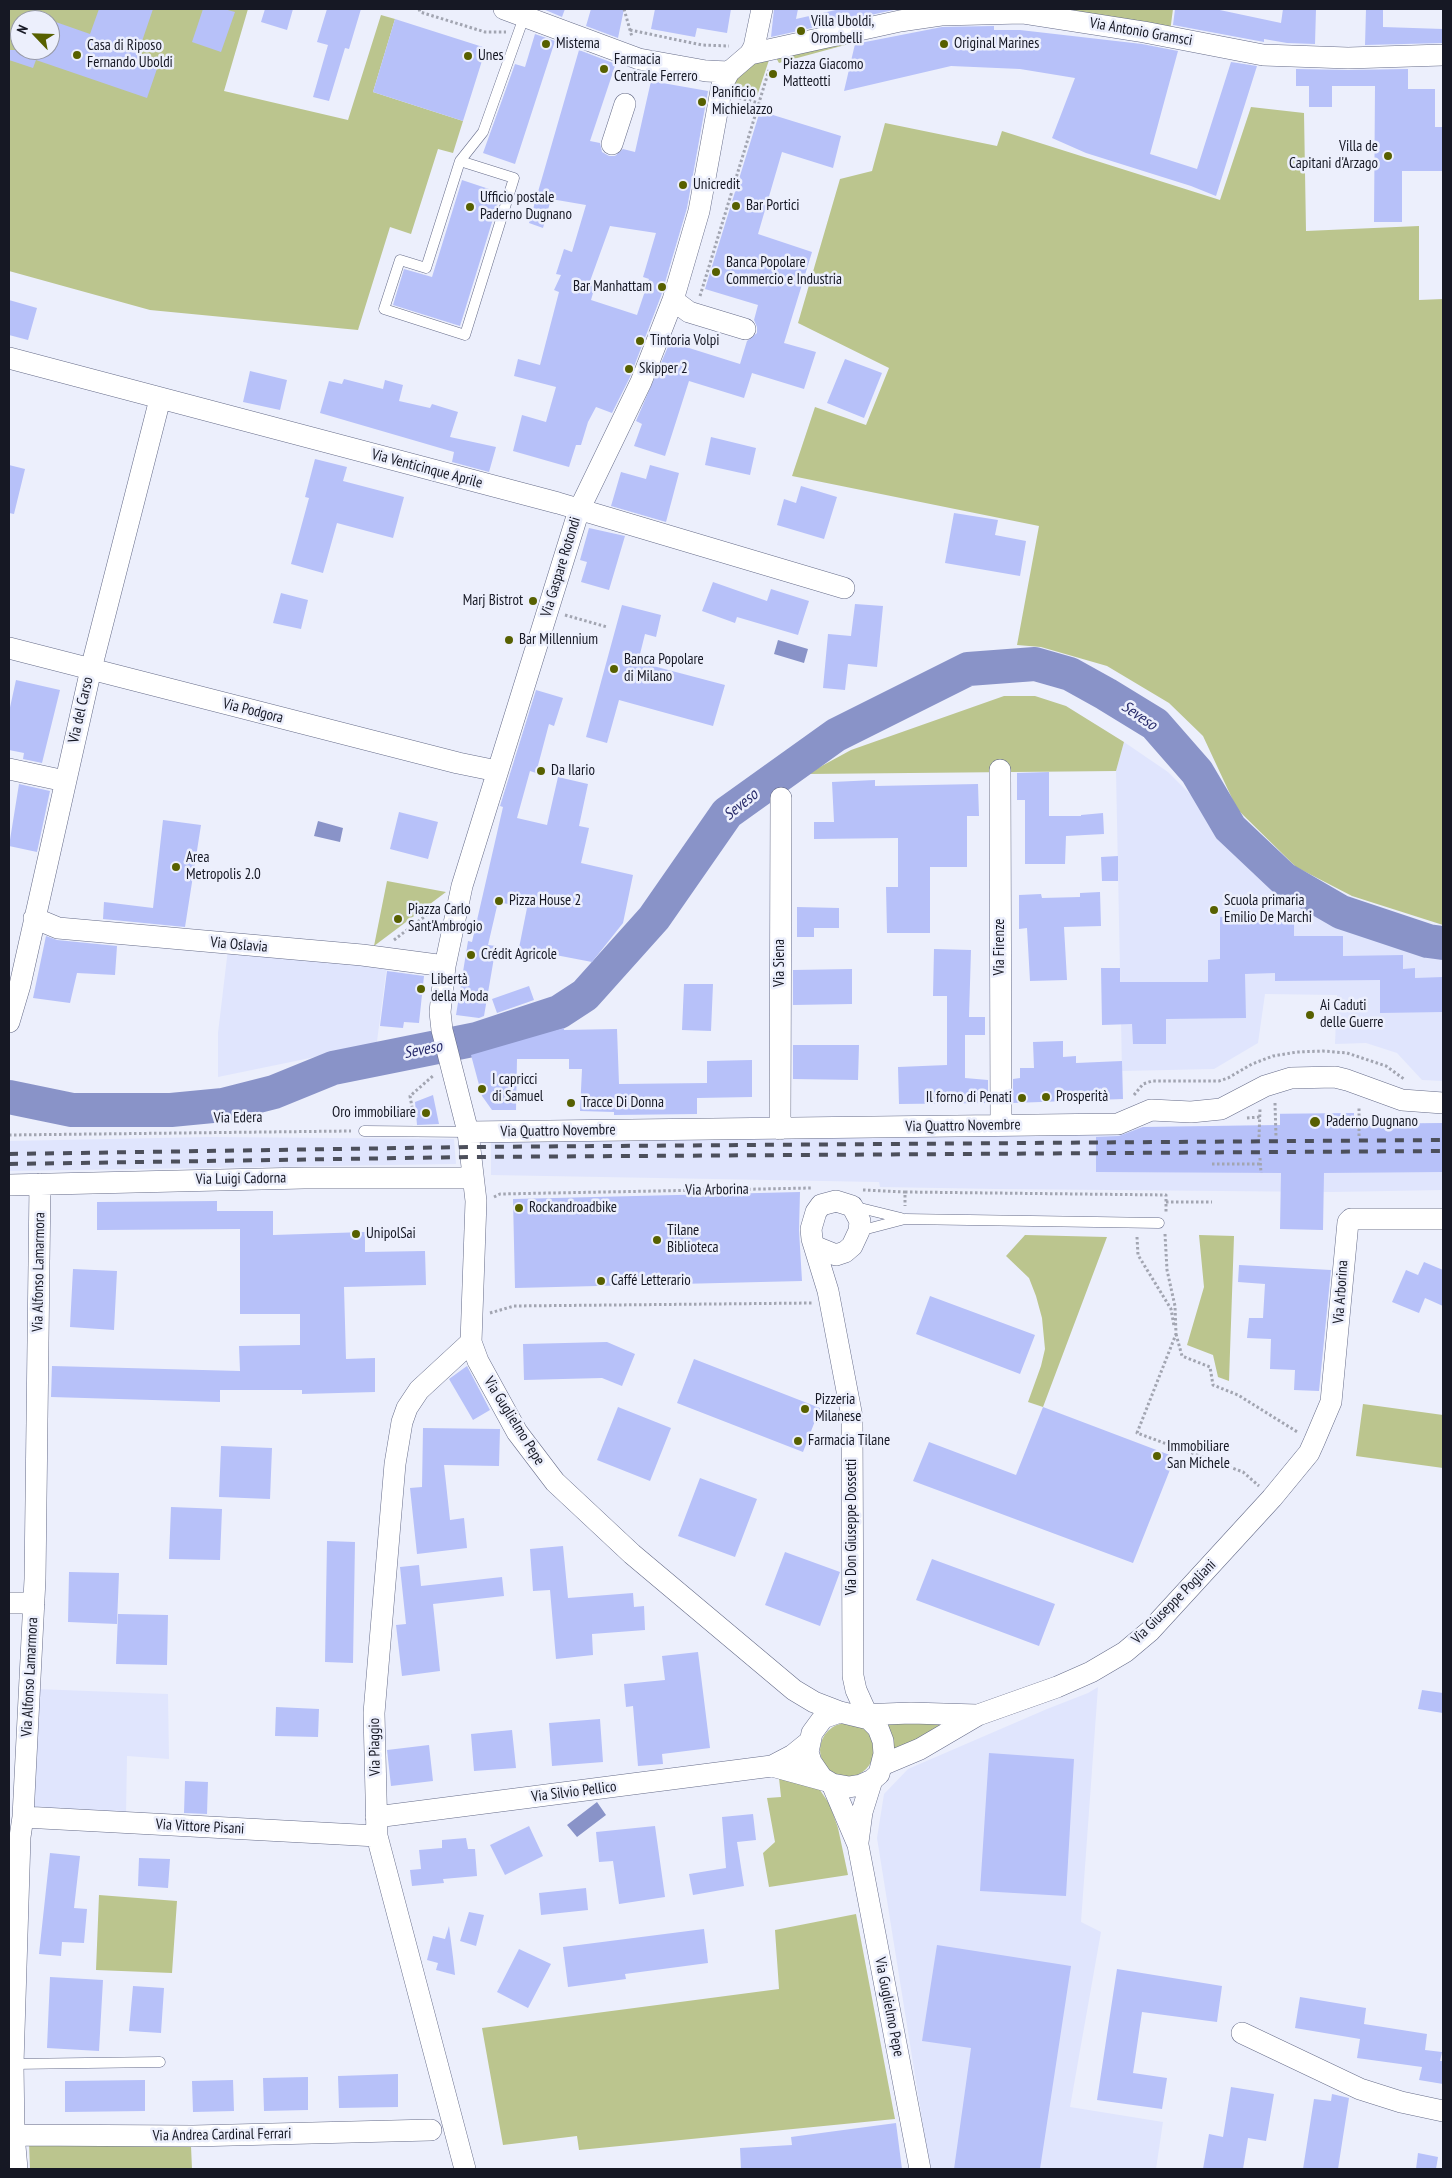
<!DOCTYPE html>
<meta charset="utf-8">
<style>
body{margin:0}
#map{position:relative;width:1452px;height:2178px;overflow:hidden;background:#eceffc;font-family:"PT Sans Narrow",sans-serif}
canvas{display:block}
.frame{position:absolute;inset:0;border:10px solid #161824;pointer-events:none}
.north{position:absolute;left:10px;top:10px;width:50px;height:50px;box-sizing:border-box;background:#eceffc;border:1px solid #9699a6;border-radius:50%;rotate:294deg;font-size:14px;font-weight:700;line-height:20px;text-align:center;color:#161824}
.north::after{content:'';display:block;margin:auto;width:18px;height:22px;background:#576000;clip-path:polygon(50% 0,100% 100%,50% 72%,0 100%)}
</style>
<div id="map">
<canvas width="1452" height="2178"></canvas>
<div class="frame"></div>
<div class="north">N</div>
</div>
<script>
const g = document.querySelector('canvas').getContext('2d');
g.lineJoin = 'round';
function fill(path, color) { g.fillStyle = color; g.fill(path, 'evenodd'); }
const shape = rows => new Path2D(rows.map(r => 'M' + r).join(''));
function stroke(path, color, width, dash) { g.strokeStyle = color; g.lineWidth = width; g.lineCap = dash ? 'butt' : 'round'; g.setLineDash(dash || []); g.stroke(path); }
function label(font, color, halo, rows, align = 'center') {
  g.font = font + ' "PT Sans Narrow",sans-serif'; g.lineWidth = 5; g.setLineDash([]); g.textBaseline = 'middle'; g.strokeStyle = halo; g.fillStyle = color; for (const [text, x, y, turn = 0] of rows) {
    g.save(); g.translate(x, y); g.rotate((+turn || 0) * Math.PI / 180); g.textAlign = isNaN(turn) ? turn : align; if (halo) g.strokeText(text, 0, 0); g.fillText(text, 0, 0); g.restore();
  }
}
fill(shape([
 [1124,742,1168,772,1194,798,1252,872,1282,896,1337,923,1394,945,1443,957,1443,1081,1422,1080,1397,1053,1366,1043,1335,1044,1337,995,1265,994,1258,1043,1214,1069,1122,1071,1116,771],
 [228,949,387,965,376,1049,349,1050,218,1077,218,1033],
 [1280,1113,1354,1113,1354,1124,1443,1123,1443,1190,1333,1192,996,1189,880,1187,879,1182,491,1175,491,1138,1276,1125,1280,1125],
 [209,1137,454,1139,456,1164,9,1171,9,1141],
 [1098,1687,1081,1922,1101,1932,1070,2107,1163,2122,1156,2169,930,2169,877,1838,884,1794,908,1769,1047,1709,1088,1693],
 [35,1689,168,1694,169,1759,127,1756,126,1816,30,1811]
]), '#e0e5fd');
fill(shape([
 [9,9,248,9,224,91,348,120,381,15,395,19,373,92,463,121,453,153,438,149,411,234,390,227,358,330,150,310,9,271],
 [20,20,50,20,50,50,20,50],
 [1038,9,1173,9,1170,32],
 [854,37,856,42,779,63,775,56],
 [770,57,757,96,726,89,749,66],
 [1251,107,1304,113,1306,231,1419,226,1419,300,1443,299,1443,925,1352,896,1296,867,1237,809,1203,736,1169,703,1107,666,1041,647,1017,645,1039,526,792,476,815,407,866,425,889,368,798,323,840,179,872,171,885,123,997,146,1002,131,1220,200],
 [1004,696,1035,696,1066,706,1124,742,1116,771,807,774,851,750],
 [387,881,446,892,374,946],
 [1025,1235,1107,1237,1043,1407,1028,1402,1041,1366,1045,1349,1042,1318,1036,1296,1029,1278,1006,1256],
 [1199,1235,1234,1236,1229,1381,1218,1377,1213,1355,1187,1345,1204,1287],
 [1363,1404,1443,1415,1443,1468,1356,1456],
 [886,1720,947,1721,949,1727,895,1752],
 '820 1750a27 27 0 1 1 54 0a27 27 0 1 1-54 0Z',
 [779,1778,820,1790,830,1805,838,1828,848,1875,769,1887,763,1853,775,1842,767,1798,781,1797],
 [99,1895,177,1901,172,1973,96,1970],
 [856,1914,895,2119,579,2150,577,2136,503,2145,482,2028,779,1989,775,1930],
 [29,2143,191,2146,192,2169,30,2169]
]), '#bbc58e');
fill(shape([
 [778,640,808,649,804,663,774,654],
 [318,821,343,828,340,842,314,836],
 [597,1802,606,1815,577,1837,567,1825]
]), '#8993c8');
stroke(shape([
 [9,1097,72,1110,171,1110,223,1105,274,1092,333,1068,477,1039,559,1012,585,995,654,918,727,813,836,735,968,669,1035,664,1070,674,1106,694,1155,724,1197,772,1230,828,1284,879,1341,912,1428,941,1443,943]
]), '#8993c8', 34);
fill(shape([
 [99,9,153,9,138,53,160,60,147,98,36,60,33,68,9,60,9,50,50,50,50,20,90,34],
 [203,9,224,9,235,12,221,52,192,42],
 [265,9,293,9,287,30,261,22],
 [327,9,361,9,349,49,345,48,329,101,313,97,328,45,317,42],
 [543,9,565,9,562,17],
 [591,9,624,9,618,38,586,26],
 [655,9,731,9,727,33,697,28,695,37,651,29],
 [774,9,798,9,796,19,840,9,898,9,771,37],
 [1175,9,1215,9,1281,23,1283,9,1316,9,1315,44,1287,43,1264,39,1264,42,1173,25],
 [1366,9,1383,9,1383,27,1443,29,1443,43,1365,45],
 [395,19,486,48,463,121,373,92],
 [994,26,994,30,1020,30,1142,44,1178,51,1150,154,1197,169,1231,62,1257,66,1216,196,1191,186,1086,153,1052,138,1075,78,1020,69,951,66,844,91,855,44,942,27],
 [535,34,555,41,515,164,483,153,515,64,525,67],
 [579,50,613,63,615,66,590,141,600,143,602,152,609,156,615,156,623,149,635,152,651,81,708,91,687,208,661,296,630,377,612,413,596,407,588,422,581,445,576,445,569,467,513,451,522,415,546,422,556,387,514,376,518,359,540,365,559,292,554,290,561,275,556,274,564,249,572,252,586,205,551,199,543,228,529,223],
 [610,226,656,233,643,277,649,279,637,315,591,300,595,286,589,284],
 [1296,69,1348,70,1408,69,1408,89,1435,89,1435,127,1443,127,1443,171,1402,171,1402,222,1374,222,1375,86,1332,86,1332,107,1309,107,1309,86,1296,86],
 [760,111,841,136,833,168,782,152,758,234,812,252,784,343,816,352,804,389,752,373,744,398,689,381,665,456,634,446,642,424,636,421,670,342,740,364,747,341,757,333,757,327,754,320,758,305,705,289],
 [462,180,501,193,460,326,393,305,404,269,432,277],
 [9,300,37,308,28,340,9,335],
 [845,359,882,373,864,418,827,403],
 [250,371,287,380,280,410,243,402],
 [344,379,383,389,385,380,403,385,399,401,430,408,432,404,458,412,450,437,496,447,489,472,452,462,454,452,320,413,329,381,342,384],
 [711,437,756,448,750,475,705,465],
 [315,459,347,467,343,481,404,497,393,538,337,523,323,573,291,564,309,498,305,497],
 [9,465,25,469,14,514,9,513],
 [650,465,679,473,666,522,611,506,621,472,646,479],
 [801,486,837,497,824,539,777,525,784,499,796,503],
 [954,513,998,520,995,535,1026,541,1020,576,945,563],
 [589,528,625,536,609,590,581,582,587,562,580,560],
 [713,582,767,601,771,589,809,601,798,635,737,617,735,623,702,611],
 [281,593,308,600,301,629,273,623],
 [855,604,883,606,877,667,848,664,845,690,823,688,828,634,851,636],
 [622,605,661,615,656,637,645,634,638,662,725,685,713,726,619,700,607,743,586,737],
 [16,680,60,690,42,763,23,759,24,753,9,750,9,712],
 [536,690,563,698,554,726,549,724,536,773,530,771,517,818,547,825,558,777,588,784,579,826,589,828,581,863,633,875,623,923,592,962,519,948,527,908,498,902,488,945,496,946,484,1016,479,1018,456,1015,468,941,472,942,503,807,500,806],
 [1049,772,1049,816,1081,816,1081,815,1103,813,1104,834,1066,836,1065,864,1025,864,1025,800,1017,800,1017,773],
 [875,780,875,786,978,784,979,816,967,816,967,867,930,867,930,933,887,933,886,887,898,887,898,838,814,839,814,822,834,822,832,782],
 [19,784,50,791,37,852,9,846],
 [399,812,438,822,428,859,390,849],
 [163,820,201,825,185,927,103,919,104,902,153,908],
 [1118,856,1118,881,1102,881,1101,857],
 [1100,892,1101,926,1064,927,1067,980,1030,981,1027,928,1019,929,1019,895,1041,894,1042,898,1080,897,1080,893],
 [797,907,839,908,839,928,814,928,814,937,797,937],
 [1294,916,1294,936,1343,936,1343,956,1403,955,1403,969,1415,968,1415,978,1443,977,1443,1012,1380,1013,1380,980,1275,981,1275,973,1245,974,1246,1018,1166,1019,1166,1044,1133,1044,1132,1024,1102,1025,1101,968,1120,968,1120,982,1208,982,1208,960,1220,959,1220,917],
 [46,936,57,940,117,946,115,975,77,973,70,1003,33,998],
 [934,949,971,950,969,1017,985,1017,985,1035,965,1035,965,1078,988,1080,988,1103,899,1104,898,1067,947,1065,947,996,933,996],
 [852,969,852,1004,793,1005,793,970],
 [387,971,424,976,419,1023,404,1022,403,1028,380,1026],
 [684,984,713,984,711,1031,682,1030],
 [529,986,534,1000,497,1013,492,999],
 [564,1028,564,1030,617,1029,619,1084,707,1083,707,1061,752,1060,752,1097,697,1098,697,1114,614,1115,614,1112,580,1111,582,1069,569,1069,569,1059,517,1059,516,1110,492,1110,482,1096,471,1055],
 [1063,1041,1063,1057,1076,1056,1076,1063,1122,1061,1123,1099,1013,1103,1013,1079,1020,1078,1020,1068,1034,1068,1033,1042],
 [793,1045,859,1045,858,1080,793,1079],
 [433,1095,439,1124,417,1125,415,1102],
 [1354,1113,1354,1124,1443,1123,1443,1172,1324,1173,1323,1230,1280,1229,1281,1173,1096,1172,1096,1137,1119,1136,1143,1127,1280,1125,1280,1114],
 [800,1192,799,1230,802,1281,515,1288,513,1199],
 [217,1201,217,1211,273,1211,273,1235,365,1232,365,1252,425,1251,426,1285,344,1287,346,1359,375,1358,375,1392,302,1394,302,1390,220,1390,220,1402,51,1397,52,1366,240,1371,239,1346,300,1345,300,1314,240,1314,240,1229,97,1230,97,1202],
 [1424,1262,1443,1270,1443,1306,1425,1298,1419,1313,1392,1302,1406,1270,1418,1275],
 [1239,1265,1331,1270,1319,1391,1294,1390,1295,1370,1270,1369,1271,1339,1247,1338,1249,1318,1263,1318,1265,1284,1238,1282],
 [73,1269,117,1271,114,1330,70,1327],
 [930,1296,1035,1335,1020,1374,916,1334],
 [607,1342,635,1354,622,1386,602,1378,524,1380,523,1344],
 [694,1359,820,1408,803,1452,677,1403],
 [467,1366,490,1410,473,1420,449,1379],
 [618,1407,671,1428,650,1481,597,1460],
 [1043,1407,1175,1457,1133,1563,913,1481,929,1442,1016,1475],
 [423,1428,500,1429,499,1466,444,1465,450,1520,464,1518,467,1548,417,1554,410,1488,422,1487],
 [221,1446,272,1448,270,1499,219,1497],
 [700,1478,757,1499,735,1557,678,1536],
 [171,1507,222,1509,220,1560,169,1559],
 [327,1541,355,1542,353,1663,325,1662],
 [563,1546,568,1598,633,1593,634,1607,644,1606,645,1630,592,1634,593,1655,556,1659,550,1590,533,1591,530,1549],
 [785,1552,840,1572,820,1626,765,1605],
 [932,1559,1055,1604,1039,1646,916,1600],
 [419,1565,421,1586,502,1577,504,1596,433,1604,440,1671,402,1676,396,1625,406,1624,400,1567],
 [69,1572,119,1573,117,1624,68,1622],
 [118,1614,168,1615,167,1665,116,1664],
 [698,1652,710,1748,662,1754,663,1764,638,1766,633,1706,626,1707,624,1684,665,1680,662,1656],
 [1422,1690,1443,1693,1443,1713,1418,1709],
 [276,1707,319,1709,318,1737,275,1736],
 [600,1719,603,1762,552,1766,549,1723],
 [512,1730,516,1768,474,1771,471,1734],
 [429,1745,433,1781,391,1786,387,1750],
 [989,1753,1074,1759,1066,1896,980,1891],
 [185,1781,208,1782,207,1814,184,1813],
 [753,1814,756,1840,737,1842,744,1886,693,1895,689,1874,726,1868,722,1817],
 [529,1826,543,1856,505,1875,490,1845],
 [655,1826,665,1897,619,1904,613,1861,599,1862,596,1832],
 [466,1838,468,1849,475,1849,477,1876,443,1879,444,1883,412,1886,410,1870,421,1869,419,1850,442,1848,442,1840],
 [50,1853,80,1856,74,1908,87,1909,84,1943,62,1942,61,1956,39,1954],
 [139,1858,170,1859,168,1888,138,1886],
 [586,1888,588,1910,541,1915,539,1893],
 [469,1912,484,1915,476,1946,460,1941],
 [449,1926,453,1957,455,1975,436,1970,438,1963,427,1960,433,1936,445,1939],
 [704,1929,708,1963,625,1974,626,1979,568,1987,563,1947],
 [937,1945,1071,1966,1040,2169,954,2169,971,2048,922,2041],
 [519,1949,551,1964,528,2008,497,1992],
 [1117,1969,1222,1986,1217,2022,1142,2012,1133,2073,1167,2078,1162,2109,1097,2100],
 [50,1977,103,1980,99,2051,47,2048],
 [133,1986,164,1988,161,2033,129,2031],
 [1300,1997,1366,2008,1364,2024,1427,2034,1425,2050,1442,2052,1440,2061,1443,2061,1443,2084,1419,2080,1422,2067,1357,2058,1360,2039,1295,2028],
 [398,2074,398,2107,339,2108,338,2076],
 [308,2077,308,2110,264,2111,263,2078],
 [145,2080,145,2111,65,2112,65,2081],
 [233,2080,234,2111,193,2112,192,2081],
 [1231,2087,1274,2094,1266,2141,1248,2138,1243,2169,1203,2169,1209,2134,1223,2137],
 [1332,2094,1349,2098,1338,2169,1303,2169,1314,2099,1331,2101],
 [896,2123,902,2169,741,2169,740,2148,792,2145,791,2137],
 [1418,2153,1438,2157,1436,2169,1416,2169]
]), '#b7c1f9');
const lane = shape([
 [460,161,514,178,465,335,384,309,400,260,426,268,460,161,483,132,524,17],
 [364,1131,468,1132],
 [852,1206,901,1218],
 [859,1231,905,1219,1159,1223],
 [13,2064,160,2062]
]);
const street = shape([
 [504,9,639,59,706,71,729,72],
 [762,9,754,47,750,54,729,72,722,85,699,211,673,300,641,382,579,510,462,886,445,966,440,1012,442,1030,468,1132,476,1201,471,1342,478,1361,517,1432,555,1482,632,1554,794,1690,814,1702,840,1712],
 [750,54,900,21,941,15,1022,13,1144,32,1263,55,1348,58,1443,55],
 [612,144,625,104],
 [673,300,689,312,745,329],
 [9,358,558,503,844,588],
 [9,648,458,763,497,771],
 [9,769,65,781],
 [1000,770,1001,1125],
 [34,918,58,928,362,955,445,966],
 [9,1022,20,985,91,669,160,399],
 [780,1129,781,798],
 [468,1132,1118,1124,1151,1110,1191,1112,1221,1109,1265,1086,1291,1078,1335,1077,1347,1080,1402,1100,1443,1103],
 [9,1185,304,1178,473,1178],
 [816,1247,836,1255,845,1252,852,1246,859,1231,860,1221,852,1206,836,1201,821,1205,816,1212,811,1229,812,1239,828,1291,852,1417,853,1676,856,1690,869,1719],
 [9,1603,34,1603],
 [840,1712,869,1719,878,1728,883,1741,884,1754,879,1774,872,1780,861,1785,849,1787,832,1784,822,1778,811,1762,808,1752,812,1733,823,1718,840,1712],
 [858,1715,911,1713,977,1715],
 [882,1765,920,1749,978,1715,1057,1687,1091,1672,1125,1652,1150,1631,1272,1498,1309,1453,1314,1442,1331,1402,1348,1222,1351,1219,1443,1219],
 [772,1766,827,1781],
 [832,1784,858,1845,920,2169],
 [23,1817,377,1836],
 [376,1817,772,1766,793,1755,809,1742],
 [858,1842,862,1812,872,1780],
 [1242,2033,1360,2089,1401,2102,1443,2111],
 [14,2135,193,2136,431,2130],
 [17,2169,14,2135,13,2064,20,1837,23,1817,35,1579,40,1184],
 [465,2169,377,1836,374,1713,395,1464,402,1422,407,1408,419,1390,471,1342]
]);
stroke(lane, '#666c89', 11);
stroke(street, '#666c89', 22);
stroke(shape([
 [419,9,420,12,485,32,506,32],
 [624,9,632,37],
 [630,30,702,45,729,46],
 [739,98,759,103],
 [700,296,769,70],
 [565,615,607,627],
 [394,940,437,907],
 [1134,1095,1143,1084,1152,1081,1219,1081,1228,1078,1252,1064,1273,1056,1297,1052,1323,1051,1347,1053,1386,1066,1404,1079],
 [1275,1103,1276,1137],
 [414,1118,410,1096,434,1075],
 [1247,1118,1260,1117],
 [9,1135,351,1131],
 [1359,1136,1359,1107],
 [1259,1137,1260,1109],
 [1260,1158,1261,1173],
 [1212,1164,1260,1164],
 [863,1190,905,1192,905,1206],
 [905,1192,1166,1195,1166,1213],
 [494,1197,500,1194,812,1188],
 [1166,1202,1212,1202],
 [1165,1234,1167,1270,1175,1306,1176,1334,1137,1433,1243,1472,1259,1486],
 [1137,1237,1138,1255,1171,1309,1174,1326],
 [490,1313,514,1306,812,1303],
 [1176,1334,1182,1356,1210,1367,1213,1385,1238,1395,1299,1433]
]), '#a2a5b1', 3, [2.5, 2.5]);
stroke(lane, '#fff', 10);
stroke(street, '#fff', 21);
stroke(shape([
 [9,1154,469,1147,1443,1140],
 [9,1164,470,1157,1443,1151]
]), '#4c4f5b', 4, [9, 9]);
for (const [x, y, r, color] of [
 [801,31,5,"#576000"],
 [546,44,5,"#576000"],
 [944,44,5,"#576000"],
 [77,55,5,"#576000"],
 [468,56,5,"#576000"],
 [604,69,5,"#576000"],
 [773,74,5,"#576000"],
 [702,102,5,"#576000"],
 [1388,156,5,"#576000"],
 [683,185,5,"#576000"],
 [736,206,5,"#576000"],
 [470,207,5,"#576000"],
 [716,272,5,"#576000"],
 [662,287,5,"#576000"],
 [640,341,5,"#576000"],
 [629,369,5,"#576000"],
 [533,601,5,"#576000"],
 [509,640,5,"#576000"],
 [614,669,5,"#576000"],
 [541,771,5,"#576000"],
 [176,867,5,"#576000"],
 [499,901,5,"#576000"],
 [1214,910,5,"#576000"],
 [398,919,5,"#576000"],
 [471,955,5,"#576000"],
 [421,989,5,"#576000"],
 [1310,1015,5,"#576000"],
 [482,1089,5,"#576000"],
 [1046,1097,5,"#576000"],
 [1022,1098,5,"#576000"],
 [571,1103,5,"#576000"],
 [426,1113,5,"#576000"],
 [1315,1122,6,"#576000"],
 [519,1208,5,"#576000"],
 [356,1234,5,"#576000"],
 [657,1240,5,"#576000"],
 [601,1281,5,"#576000"],
 [805,1409,5,"#576000"],
 [798,1441,5,"#576000"],
 [1157,1456,5,"#576000"]
]) { const dot = new Path2D(); dot.arc(x, y, r, 0, 2 * Math.PI); g.fillStyle = color; g.fill(dot); stroke(dot, '#eceffc', 2); }
label('15px', '#161824', '#eceffc', [
 ["Villa Uboldi,",811,22],
 ["Orombelli",811,39],
 ["Mistema",556,44],
 ["Original Marines",954,44],
 ["Casa di Riposo",87,46],
 ["Fernando Uboldi",87,63],
 ["Unes",478,56],
 ["Farmacia",614,60],
 ["Centrale Ferrero",614,77],
 ["Piazza Giacomo",783,65],
 ["Matteotti",783,82],
 ["Panificio",712,93],
 ["Michielazzo",712,110],
 ["Villa de",1378,147,"right"],
 ["Capitani d'Arzago",1378,164,"right"],
 ["Unicredit",693,185],
 ["Ufficio postale",480,198],
 ["Paderno Dugnano",480,215],
 ["Bar Portici",746,206],
 ["Banca Popolare",726,263],
 ["Commercio e Industria",726,280],
 ["Bar Manhattam",652,287,"right"],
 ["Tintoria Volpi",650,341],
 ["Skipper 2",639,369],
 ["Marj Bistrot",523,601,"right"],
 ["Bar Millennium",519,640],
 ["Banca Popolare",624,660],
 ["di Milano",624,677],
 ["Da Ilario",551,771],
 ["Area",186,858],
 ["Metropolis 2.0",186,875],
 ["Pizza House 2",509,901],
 ["Scuola primaria",1224,901],
 ["Emilio De Marchi",1224,918],
 ["Piazza Carlo",408,910],
 ["Sant'Ambrogio",408,927],
 ["Crédit Agricole",481,955],
 ["Libertà",431,980],
 ["della Moda",431,997],
 ["Ai Caduti",1320,1006],
 ["delle Guerre",1320,1023],
 ["I capricci",492,1080],
 ["di Samuel",492,1097],
 ["Prosperità",1056,1097],
 ["Il forno di Penati",1012,1098,"right"],
 ["Tracce Di Donna",581,1103],
 ["Oro immobiliare",416,1113,"right"],
 ["Paderno Dugnano",1326,1122],
 ["Rockandroadbike",529,1208],
 ["Tilane",667,1231],
 ["Biblioteca",667,1248],
 ["UnipolSai",366,1234],
 ["Caffé Letterario",611,1281],
 ["Pizzeria",815,1400],
 ["Milanese",815,1417],
 ["Farmacia Tilane",808,1441],
 ["Immobiliare",1167,1447],
 ["San Michele",1167,1464]
], 'left');
label('15px', '#161824', '#eceffc', [
 ["Via Antonio Gramsci",1141,32,10],
 ["Via Venticinque Aprile",427,469,15],
 ["Via Gaspare Rotondi",561,567,-73],
 ["Via del Carso",81,710,-77],
 ["Via Podgora",253,711,14],
 ["Via Oslavia",239,945,5],
 ["Via Firenze",1000,947,-90],
 ["Via Siena",780,963,-90],
 ["Via Edera",238,1118,-1],
 ["Via Quattro Novembre",963,1126,-1],
 ["Via Quattro Novembre",558,1131,-1],
 ["Via Luigi Cadorna",241,1179,-1],
 ["Via Arborina",717,1190,-1],
 ["Via Alfonso Lamarmora",39,1272,-89],
 ["Via Arborina",1341,1292,-86],
 ["Via Guglielmo Pepe",514,1421,58],
 ["Via Don Giuseppe Dossetti",852,1527,-90],
 ["Via Giuseppe Pogliani",1174,1602,-45],
 ["Via Alfonso Lamarmora",30,1677,-87],
 ["Via Piaggio",375,1747,-91],
 ["Via Silvio Pellico",574,1792,-7],
 ["Via Vittore Pisani",200,1827,3],
 ["Via Guglielmo Pepe",889,2007,79],
 ["Via Andrea Cardinal Ferrari",222,2135,-1]
]);
label('italic 16px', '#282b6b', '#eceffc', [
 ["Seveso",1139,716,34],
 ["Seveso",741,805,-39],
 ["Seveso",423,1050,-11]
]);
</script>
